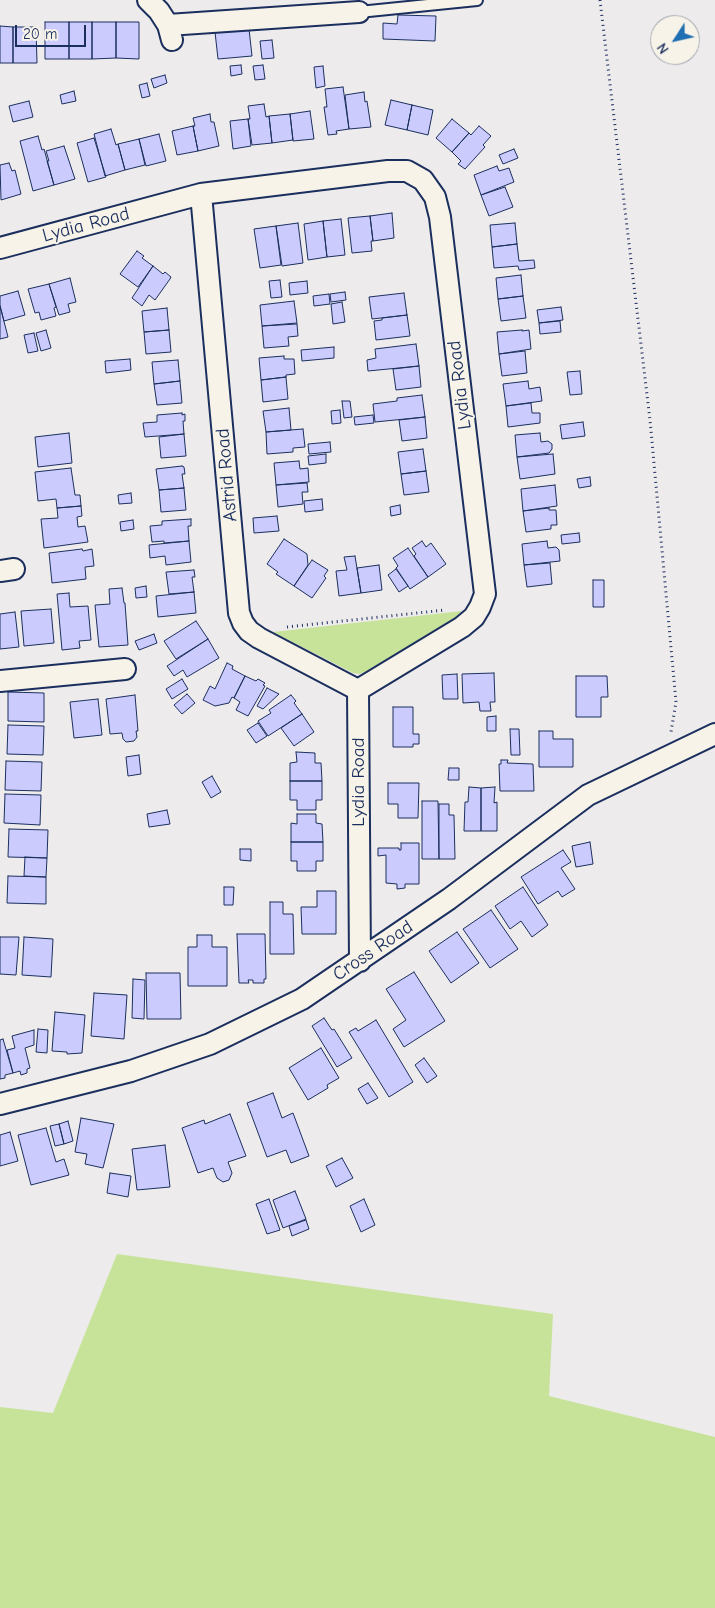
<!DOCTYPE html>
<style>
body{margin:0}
#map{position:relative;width:715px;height:1608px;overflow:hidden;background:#eeebec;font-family:"Comic Neue",sans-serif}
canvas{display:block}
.north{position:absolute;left:650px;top:15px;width:50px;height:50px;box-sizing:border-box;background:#f7f3e8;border:1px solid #9fa5b1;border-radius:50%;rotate:235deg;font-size:14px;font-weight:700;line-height:20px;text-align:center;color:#1b2f5e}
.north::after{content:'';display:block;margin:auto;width:18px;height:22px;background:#1f6fb2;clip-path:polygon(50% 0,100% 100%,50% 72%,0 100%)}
.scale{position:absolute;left:15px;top:25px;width:71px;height:22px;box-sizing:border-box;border:2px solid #1b2f5e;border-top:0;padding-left:6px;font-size:15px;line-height:18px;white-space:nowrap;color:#1b2f5e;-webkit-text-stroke:4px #f7f3e8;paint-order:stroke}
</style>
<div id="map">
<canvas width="715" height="1608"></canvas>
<div class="north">N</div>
<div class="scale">20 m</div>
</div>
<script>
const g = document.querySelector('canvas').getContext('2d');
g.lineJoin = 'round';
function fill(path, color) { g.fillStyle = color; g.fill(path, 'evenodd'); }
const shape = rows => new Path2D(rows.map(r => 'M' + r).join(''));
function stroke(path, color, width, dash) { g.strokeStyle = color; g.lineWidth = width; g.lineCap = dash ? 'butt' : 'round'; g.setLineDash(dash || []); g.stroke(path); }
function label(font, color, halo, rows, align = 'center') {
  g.font = font + ' "Comic Neue",sans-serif'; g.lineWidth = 4; g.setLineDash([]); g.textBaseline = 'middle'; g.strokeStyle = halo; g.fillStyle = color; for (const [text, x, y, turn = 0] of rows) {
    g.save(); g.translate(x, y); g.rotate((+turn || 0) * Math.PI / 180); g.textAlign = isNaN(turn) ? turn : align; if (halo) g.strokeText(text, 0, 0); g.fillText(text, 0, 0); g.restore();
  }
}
fill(shape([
 [462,611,456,617,365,672,359,674,353,673,273,632],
 [117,1254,553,1314,549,1396,715,1437,715,1608,0,1608,0,1407,53,1413]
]), '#c7e399');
const building = shape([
 [398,15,436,16,435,41,383,39,383,23,397,24,398,15],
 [45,22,69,22,69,59,45,59,45,22],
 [69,22,92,22,92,59,69,59,69,22],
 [92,22,116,22,116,58,92,59,92,22],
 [116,22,139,22,139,59,116,58,116,22],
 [0,26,13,27,13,63,0,63,0,26],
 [13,27,36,27,37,63,13,63,13,27],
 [249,29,252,56,218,59,215,32,249,29],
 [272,40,274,58,262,59,260,41,272,40],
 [241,65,242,74,231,76,230,66,241,65],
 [263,65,265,79,255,80,253,66,263,65],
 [323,66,325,86,316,88,314,67,323,66],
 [165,75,167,83,154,88,151,79,165,75],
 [147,83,150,96,142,98,139,85,147,83],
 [343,87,349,129,336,131,337,134,328,135,324,107,327,107,325,89,343,87],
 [74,91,76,101,62,104,60,95,74,91],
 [364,92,365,102,367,101,371,127,349,129,345,95,364,92],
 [391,100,412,105,407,130,385,125,391,100],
 [29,101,33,117,13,122,9,106,29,101],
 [264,104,266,117,269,116,272,143,252,145,248,119,250,119,248,106,264,104],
 [412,105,433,110,428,135,407,130,412,105],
 [310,111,314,139,293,141,290,114,310,111],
 [210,114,211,122,214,122,219,146,198,151,193,126,195,126,193,118,210,114],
 [290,114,293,140,272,143,269,116,290,114],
 [248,119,251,146,233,149,230,121,248,119],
 [452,119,469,133,452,152,436,138,452,119],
 [193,126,198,151,177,155,172,131,193,126],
 [479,126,491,136,483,145,485,147,465,169,458,164,461,161,452,152,469,133,471,135,479,126],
 [111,129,116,145,118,144,125,170,105,176,94,134,111,129],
 [159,134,166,161,146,166,139,139,159,134],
 [38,136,42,150,44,149,54,185,33,191,20,141,38,136],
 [94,138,106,177,88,182,77,143,94,138],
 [139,139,145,165,125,170,118,144,139,139],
 [64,146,75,179,54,185,47,161,49,161,46,151,64,146],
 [514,149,518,158,503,164,499,155,514,149],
 [9,163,12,171,15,170,21,194,1,200,0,165,9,163],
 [497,166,499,171,509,168,514,182,481,195,474,175,497,166],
 [505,187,513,207,489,216,481,195,505,187],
 [392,213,394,238,373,241,370,216,392,213],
 [370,216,373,241,371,241,372,251,352,253,348,218,370,216],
 [341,219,345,255,327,257,323,221,341,219],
 [323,221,327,257,308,260,304,224,323,221],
 [298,223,303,263,282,266,276,226,298,223],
 [515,223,517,244,492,247,490,225,515,223],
 [276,226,281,265,260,268,254,229,276,226],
 [517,244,519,261,534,260,535,268,519,270,518,266,494,268,492,247,517,244],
 [137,251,144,256,142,258,153,266,138,287,120,274,137,251],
 [153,266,163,274,165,272,171,277,170,279,155,300,149,295,142,306,132,298,153,266],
 [521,275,523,296,498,299,496,278,521,275],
 [70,278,76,302,68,304,70,312,59,315,49,284,70,278],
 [280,280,282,297,271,298,269,281,280,280],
 [307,281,308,293,290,295,289,283,307,281],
 [49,284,56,307,54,308,56,316,41,320,39,312,35,313,28,289,49,284],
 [18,291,25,315,4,321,0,306,0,296,18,291],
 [345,292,346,300,331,302,330,294,345,292],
 [404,293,407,315,372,319,369,297,404,293],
 [329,294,330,304,314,306,313,296,329,294],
 [523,296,526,318,501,321,498,299,523,296],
 [294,301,297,323,262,326,260,305,294,301],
 [342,302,345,322,333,324,331,304,342,302],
 [0,306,8,337,0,339,0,306],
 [561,307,563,320,539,323,537,310,561,307],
 [167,308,169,330,144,332,142,311,167,308],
 [407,315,410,336,376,340,374,321,382,320,382,318,407,315],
 [560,321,561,332,540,334,539,323,560,321],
 [297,324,298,336,288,337,289,346,264,348,262,326,297,324],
 [46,330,51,348,41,351,36,333,46,330],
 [169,330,171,352,146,354,144,332,169,330],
 [522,330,522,331,529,330,531,349,499,354,497,332,522,330],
 [34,333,38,351,28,353,24,335,34,333],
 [416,344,419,366,368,371,367,360,376,358,375,349,416,344],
 [334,347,334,358,302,361,301,350,334,347],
 [525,351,527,373,502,376,499,354,525,351],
 [284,356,284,359,294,359,295,374,286,375,286,377,261,380,259,358,284,356],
 [130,359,131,370,106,373,105,361,130,359],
 [178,360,180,381,154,384,152,362,178,360],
 [419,366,421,387,396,390,393,369,419,366],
 [580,371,582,394,570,395,567,372,580,371],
 [286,377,288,399,263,402,261,380,286,377],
 [180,381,182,403,157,405,154,384,180,381],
 [528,381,529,389,540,387,542,401,506,406,503,384,528,381],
 [422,395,425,417,375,422,373,404,397,401,397,398,422,395],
 [342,401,350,401,352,417,344,418,342,401],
 [531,403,532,413,540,413,540,423,508,427,506,406,531,403],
 [289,408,291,430,266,432,263,411,289,408],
 [340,410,341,423,332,424,331,411,340,410],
 [182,413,182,415,185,414,185,421,183,421,184,434,145,437,143,423,157,422,157,415,182,413],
 [373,415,374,423,355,425,354,417,373,415],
 [425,417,427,438,402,441,399,420,425,417],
 [583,422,585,436,562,439,560,425,583,422],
 [303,429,305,447,293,448,293,452,267,454,266,432,303,429],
 [69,433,72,463,38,467,35,437,69,433],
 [540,433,541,442,548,441,552,444,552,449,549,453,517,457,515,435,540,433],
 [184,434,186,456,161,458,159,437,184,434],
 [330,442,331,452,309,454,308,444,330,442],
 [423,449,426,471,401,474,398,452,423,449],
 [326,454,326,463,309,465,308,456,326,454],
 [553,454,555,474,520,479,517,457,553,454],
 [299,461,300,469,308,468,309,482,276,485,274,463,299,461],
 [182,466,184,467,185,474,182,474,184,488,159,490,156,469,182,466],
 [71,468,75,495,80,495,81,506,57,508,56,499,38,501,35,472,71,468],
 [426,471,429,492,404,495,401,474,426,471],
 [590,477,591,486,579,488,577,479,590,477],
 [307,483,308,492,302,492,303,504,278,507,276,485,307,483],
 [555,485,557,506,523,511,521,489,555,485],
 [184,488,186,510,161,512,159,490,184,488],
 [131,493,132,503,119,504,118,495,131,493],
 [322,499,323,510,305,512,304,501,322,499],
 [400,505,401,514,391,516,390,507,400,505],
 [81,506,82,516,77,517,78,527,85,526,88,542,44,548,41,519,58,518,57,508,81,506],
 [549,508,549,510,556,510,557,525,551,525,551,529,526,532,523,511,549,508],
 [277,516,279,531,254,533,253,518,277,516],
 [191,519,191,526,188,526,189,541,164,543,164,541,152,542,150,526,162,525,162,521,191,519],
 [133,520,134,529,121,531,120,522,133,520],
 [579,533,580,542,562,544,561,535,579,533],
 [284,539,307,554,308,565,294,586,276,574,278,572,267,564,284,539],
 [189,541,191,562,166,565,165,556,150,558,149,545,189,541],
 [422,541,426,547,431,543,446,564,428,577,414,556,416,554,412,548,422,541],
 [547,541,548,548,556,547,559,550,560,561,524,565,522,544,547,541],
 [408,548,428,577,410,589,396,568,398,566,393,558,408,548],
 [82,549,83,551,92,549,94,566,85,567,86,579,52,583,49,553,82,549],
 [355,556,361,593,339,596,336,571,347,570,344,557,355,556],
 [312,560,328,570,324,576,326,578,312,598,294,586,312,560],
 [550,563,552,584,527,587,524,565,550,563],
 [379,565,382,590,361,593,357,568,379,565],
 [396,569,408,586,399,592,388,575,396,569],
 [194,570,195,577,192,577,194,592,169,594,166,572,194,570],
 [593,580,604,580,604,607,593,607,593,580],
 [146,586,147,597,136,598,135,588,146,586],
 [122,588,124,603,125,603,128,645,99,647,95,605,110,604,109,589,122,588],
 [194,592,196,613,158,617,156,596,194,592],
 [69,593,70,607,88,606,91,640,79,641,80,648,62,650,57,594,69,593],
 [51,609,54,643,24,646,21,611,51,609],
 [15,612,19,647,0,649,0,614,15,612],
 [196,621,208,639,176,659,164,641,196,621],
 [154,634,157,643,139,650,135,641,154,634],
 [208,639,219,658,187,677,183,670,174,676,167,666,208,639],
 [227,663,233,666,232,669,245,676,234,698,232,697,229,703,215,706,203,700,210,686,215,689,227,663],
 [494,673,495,702,490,702,491,711,480,711,479,702,463,703,462,674,494,673],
 [457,674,458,699,443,699,442,675,457,674],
 [245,676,256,681,258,679,265,683,263,685,265,686,248,716,236,710,240,702,234,698,245,676],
 [576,676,607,676,608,697,601,697,601,717,576,717,576,676],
 [182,679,188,689,172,699,166,689,182,679],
 [267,688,279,694,263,709,257,706,267,688],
 [8,692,44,693,44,722,8,721,8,692],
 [187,694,195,703,182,714,174,705,187,694],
 [135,695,138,731,136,731,137,737,134,741,126,742,123,739,122,733,110,734,106,699,135,695],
 [291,695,296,701,294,703,302,714,268,736,258,721,271,713,269,710,291,695],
 [98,699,102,735,74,738,70,702,98,699],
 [393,707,413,707,413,734,419,734,419,744,413,744,413,747,393,747,393,707],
 [302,714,314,732,294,746,281,728,302,714],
 [496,716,496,731,487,731,487,717,496,716],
 [258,723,267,736,256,743,247,730,258,723],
 [8,725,44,726,43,755,7,754,8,725],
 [510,729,519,729,520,755,511,755,510,729],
 [539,731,553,731,553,739,573,739,573,767,539,767,539,731],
 [296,752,315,753,315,763,321,763,322,781,290,781,290,763,297,762,296,752],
 [139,755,141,774,128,776,126,757,139,755],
 [501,760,508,760,507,763,533,764,534,791,500,791,499,764,501,764,501,760],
 [6,761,42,762,41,791,5,790,6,761],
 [449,768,459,768,459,780,448,780,449,768],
 [212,776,221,792,211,798,202,782,212,776],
 [290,781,322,781,322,800,316,800,316,810,297,810,297,800,290,800,290,781],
 [388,783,419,783,418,818,398,818,398,804,388,804,388,783],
 [469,787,481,788,481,831,464,831,465,802,468,802,469,787],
 [495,787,494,803,497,802,497,831,481,831,481,788,495,787],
 [5,794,41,795,40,825,4,823,5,794],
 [422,801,438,801,439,859,422,859,422,801],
 [439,804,449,804,449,815,454,815,455,859,439,859,439,804],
 [167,810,170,824,149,827,147,814,167,810],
 [297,814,316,814,316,823,322,824,323,842,291,842,291,823,297,824,297,814],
 [9,829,48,830,47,858,8,857,9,829],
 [291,842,323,842,323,861,316,861,316,871,297,871,297,861,291,861,291,842],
 [590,842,593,864,576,867,572,846,590,842],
 [401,843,419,843,419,884,405,884,405,888,397,889,397,884,386,883,386,855,378,856,378,848,399,848,399,850,401,850,401,843],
 [240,849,251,849,251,861,240,860,240,849],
 [563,850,571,862,561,868,575,889,562,897,558,891,538,904,521,877,563,850],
 [25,857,47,858,46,877,24,876,25,857],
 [8,876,46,877,46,904,7,903,8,876],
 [224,887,234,887,233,905,224,905,224,887],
 [523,887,548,925,532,937,521,921,510,929,495,906,523,887],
 [317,891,336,891,336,934,302,934,301,907,317,907,317,891],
 [270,902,283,902,283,914,293,914,294,954,270,954,270,902],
 [491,910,518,949,490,968,463,929,491,910],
 [457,932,479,963,451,983,429,951,457,932],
 [237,934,265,934,266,979,264,979,264,983,253,983,253,980,248,980,249,983,239,983,237,934],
 [197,935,212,935,212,947,227,947,227,986,188,986,188,947,197,947,197,935],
 [0,937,19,937,16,975,0,974,0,937],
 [24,937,53,939,51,977,22,975,24,937],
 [414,972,445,1021,404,1047,393,1029,406,1020,386,989,414,972],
 [146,973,180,973,181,1019,147,1019,146,973],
 [133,979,145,980,144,1019,132,1018,133,979],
 [94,993,127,995,124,1039,91,1036,94,993],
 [55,1012,85,1015,82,1053,67,1054,67,1052,52,1051,55,1012],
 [324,1018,332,1030,334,1029,352,1058,337,1067,312,1026,324,1018],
 [376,1020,413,1082,389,1097,349,1032,356,1028,358,1031,376,1020],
 [38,1029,48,1030,47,1053,36,1052,38,1029],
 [34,1030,34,1045,25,1048,30,1068,27,1069,27,1073,21,1075,20,1071,13,1073,7,1050,15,1048,12,1036,34,1030],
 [3,1039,13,1073,5,1075,5,1078,0,1079,0,1040,3,1039],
 [321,1048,339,1078,327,1085,328,1088,308,1100,289,1068,321,1048],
 [424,1058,437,1076,427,1083,415,1065,424,1058],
 [368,1083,378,1098,367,1104,358,1089,368,1083],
 [273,1093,282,1118,293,1113,309,1156,291,1163,286,1150,267,1157,247,1103,273,1093],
 [230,1114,246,1156,228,1162,232,1173,229,1180,223,1182,217,1178,213,1168,198,1173,182,1128,204,1120,205,1124,230,1114],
 [81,1118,114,1124,103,1168,85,1164,87,1154,75,1152,81,1118],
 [68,1121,73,1141,64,1144,59,1124,68,1121],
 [59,1124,64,1144,55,1146,50,1126,59,1124],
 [46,1128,56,1162,64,1159,69,1175,31,1185,18,1135,46,1128],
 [10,1132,18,1161,0,1166,0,1135,10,1132],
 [165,1145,170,1187,137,1190,132,1149,165,1145],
 [342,1158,353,1178,336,1187,326,1166,342,1158],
 [110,1173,131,1176,128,1197,107,1193,110,1173],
 [295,1191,306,1219,283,1228,273,1200,295,1191],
 [269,1199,280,1230,267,1234,256,1204,269,1199],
 [364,1199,375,1225,361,1232,350,1206,364,1199],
 [306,1220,309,1229,292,1236,289,1226,306,1220]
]);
fill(building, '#cbcbfe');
stroke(building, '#1b2f5e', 1);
const service = shape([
 [359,12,477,0]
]);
const minor = shape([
 [148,0,159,11,168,25,172,40],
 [168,25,359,12],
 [201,194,239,613,243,623,249,631,259,638,358,690],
 [0,248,201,194,388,171,407,171,423,180,435,197,440,217,485,594,480,607,474,617,462,627,358,690,360,961],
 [0,571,14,569],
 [0,681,125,669],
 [0,1104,131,1071,210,1044,302,999,449,899,588,795,715,734]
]);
stroke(service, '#1b2f5e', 14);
stroke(minor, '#1b2f5e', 24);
stroke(shape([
 [600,0,650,420,676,702,671,732],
 [287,627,445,610]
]), '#1b2f5e', 3, [1, 4]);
stroke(service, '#f7f3e8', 10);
stroke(minor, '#f7f3e8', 20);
label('19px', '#1b2f5e', '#f7f3e8', [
 ["Lydia Road",86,225,-15],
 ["Lydia Road",460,385,-97],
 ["Astrid Road",227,475,-95],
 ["Lydia Road",359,782,-90],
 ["Cross Road",373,951,-34]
]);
</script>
